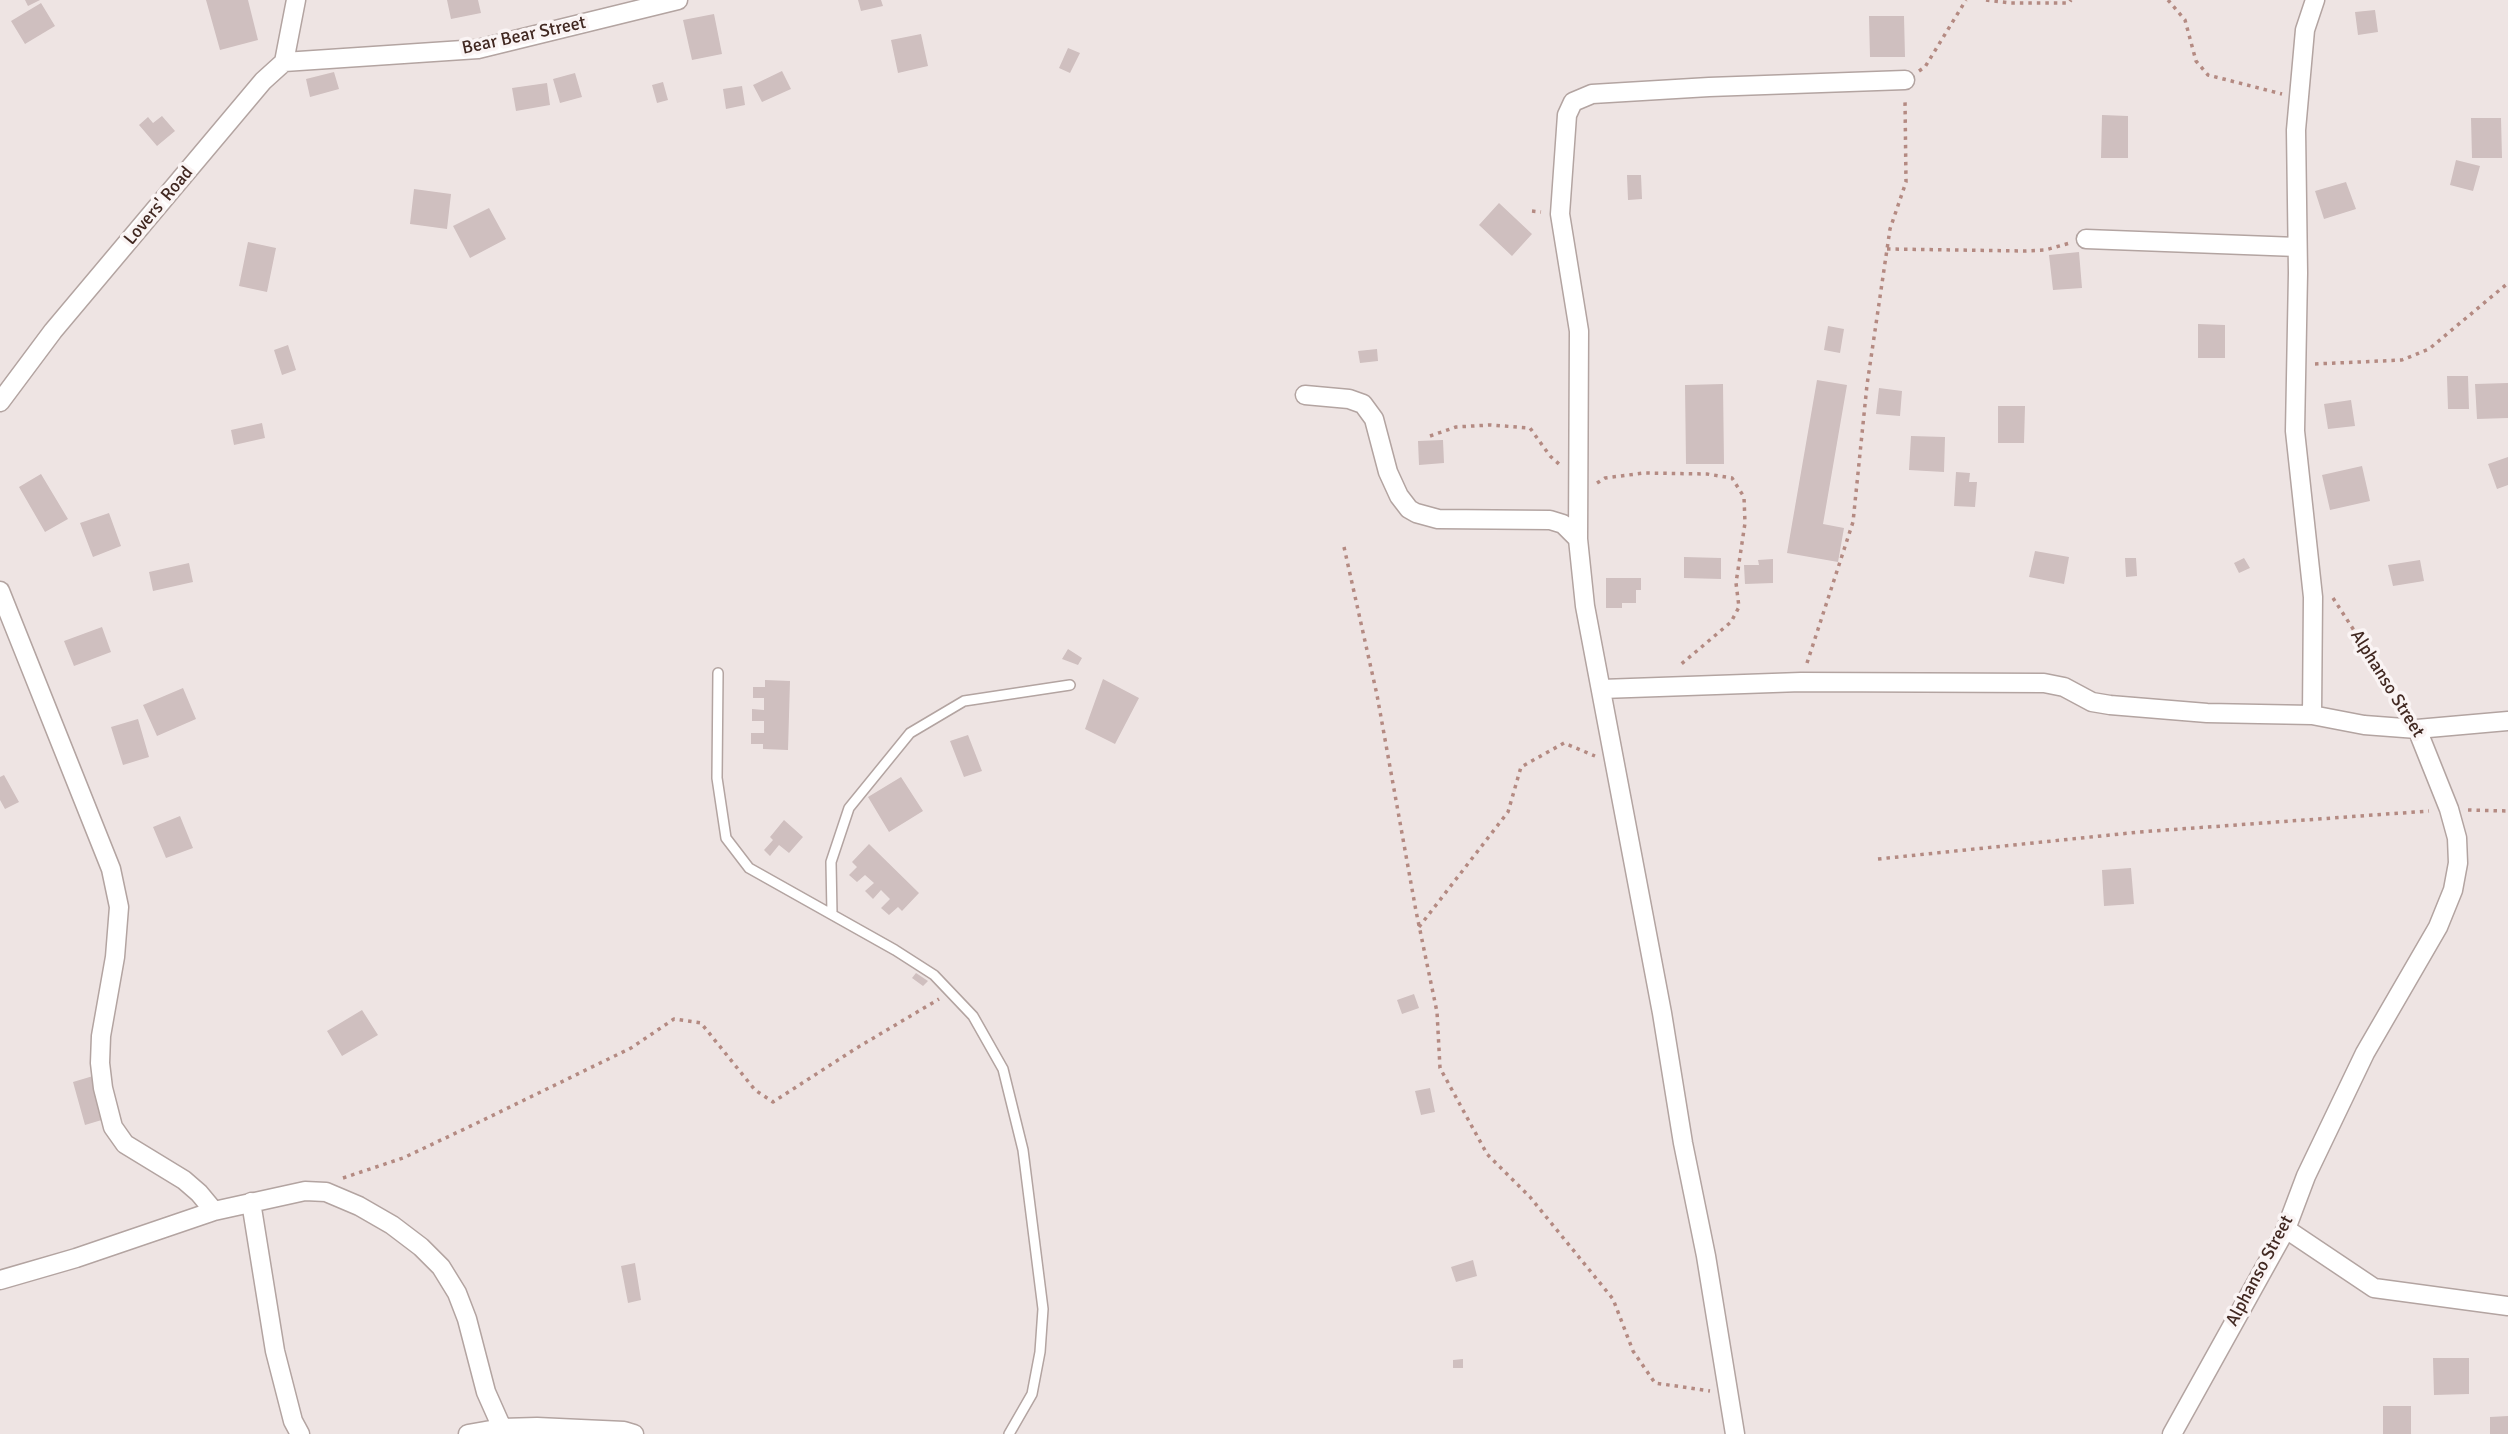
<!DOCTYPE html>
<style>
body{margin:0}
canvas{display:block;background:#eee4e3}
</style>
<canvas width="2508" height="1434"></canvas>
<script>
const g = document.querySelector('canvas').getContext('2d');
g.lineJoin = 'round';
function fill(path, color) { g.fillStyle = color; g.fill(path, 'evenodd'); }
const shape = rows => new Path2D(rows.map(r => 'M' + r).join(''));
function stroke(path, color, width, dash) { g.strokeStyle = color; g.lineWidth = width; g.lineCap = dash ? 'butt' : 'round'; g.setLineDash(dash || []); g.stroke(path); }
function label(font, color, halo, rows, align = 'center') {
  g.font = font + ' Signika,sans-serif'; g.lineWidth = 7; g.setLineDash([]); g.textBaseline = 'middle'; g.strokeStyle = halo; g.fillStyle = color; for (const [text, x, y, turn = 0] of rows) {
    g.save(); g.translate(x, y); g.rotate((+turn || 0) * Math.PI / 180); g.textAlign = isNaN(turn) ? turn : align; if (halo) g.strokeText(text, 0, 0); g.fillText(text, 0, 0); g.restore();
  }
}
fill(shape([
 [25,0,40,0,28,6],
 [206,0,248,0,258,40,220,50],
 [447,0,478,0,481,13,451,19],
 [858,0,881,0,883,6,861,11],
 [41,3,55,26,25,44,11,21],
 [2375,10,2378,32,2358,35,2355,12],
 [714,14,722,54,692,60,683,20],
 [1869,16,1904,16,1905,57,1870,57],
 [921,34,928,66,898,73,891,40],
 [1068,48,1080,53,1070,73,1059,68],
 [782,71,791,89,762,102,753,85],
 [334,72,339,89,310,97,306,79],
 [575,73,582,97,560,103,553,79],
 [663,82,668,100,657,103,652,85],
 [547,83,550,105,516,111,512,88],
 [742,86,745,105,726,109,723,89],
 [2102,115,2128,116,2128,158,2101,158],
 [162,116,175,131,157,146,139,125,148,117,153,123],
 [2471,118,2501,118,2502,158,2472,158],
 [2456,160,2480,166,2473,191,2450,185],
 [1627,175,1641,175,1642,199,1628,200],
 [2346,182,2356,209,2324,219,2315,191],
 [414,189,451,194,447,229,410,224],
 [1499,203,1532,234,1512,256,1479,225],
 [489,208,506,239,470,258,453,226],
 [248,242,276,248,267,292,239,286],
 [2079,252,2082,288,2053,290,2049,255],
 [2198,324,2225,325,2225,358,2198,358],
 [1828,326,1844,329,1840,353,1824,350],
 [288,345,296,370,282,375,274,350],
 [1377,349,1378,361,1360,363,1358,351],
 [2447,376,2468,376,2469,409,2448,409],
 [1817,380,1847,385,1823,524,1844,528,1838,562,1787,553],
 [2508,383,2508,418,2477,419,2475,384],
 [1723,384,1724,464,1686,464,1685,385],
 [1879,388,1902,391,1900,416,1876,414],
 [2351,400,2355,426,2328,429,2324,404],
 [1998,406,2025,406,2024,443,1998,443],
 [262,423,265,438,234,445,231,430],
 [1911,436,1945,437,1944,472,1909,470],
 [1443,440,1444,463,1419,465,1418,441],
 [2508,457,2508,485,2497,489,2488,464],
 [2362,466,2370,501,2330,510,2322,475],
 [1956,472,1970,473,1969,482,1977,482,1975,507,1954,506],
 [41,474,68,519,45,532,19,487],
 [109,513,121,546,93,557,80,523],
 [2035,551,2069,557,2064,584,2029,577],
 [1684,557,1721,558,1721,579,1684,578],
 [2125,558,2136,558,2137,576,2126,577],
 [2244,558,2250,568,2239,573,2234,563],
 [1773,559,1773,583,1745,584,1744,565,1759,565,1758,560],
 [2420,560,2424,581,2393,586,2388,565],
 [189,563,193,582,153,591,149,572],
 [1606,578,1641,578,1641,590,1636,590,1636,603,1622,603,1622,608,1606,608],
 [102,627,111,652,74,666,64,641],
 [1068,649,1082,658,1078,665,1062,659],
 [1103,679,1139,698,1115,744,1085,729],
 [765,680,790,681,788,750,763,749,763,744,751,744,751,733,764,733,764,721,752,721,752,709,764,710,764,698,753,698,753,687,765,687],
 [183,688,196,719,157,736,143,705],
 [138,719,149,757,123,765,111,727],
 [968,735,982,771,964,777,950,741],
 [4,775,19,802,5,809,0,800,0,777],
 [901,777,923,811,889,832,868,797],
 [180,816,193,848,166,858,153,827],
 [784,820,803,837,789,853,779,845,770,856,764,850,773,840,770,837],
 [869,844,919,893,902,911,898,907,889,915,881,908,890,899,881,890,873,899,865,891,874,883,865,875,857,882,849,875,857,867,852,862],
 [2131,868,2134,904,2104,906,2102,870],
 [916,973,928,981,923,986,912,978],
 [1414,994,1419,1008,1402,1014,1397,1000],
 [362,1010,378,1035,342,1056,327,1031],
 [93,1076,105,1119,85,1125,73,1082],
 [1430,1088,1435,1112,1421,1115,1415,1091],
 [1473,1260,1477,1276,1456,1282,1451,1267],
 [635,1263,641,1300,628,1303,621,1266],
 [2433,1358,2469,1358,2469,1394,2434,1395],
 [1463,1359,1463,1368,1453,1368,1453,1360],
 [2383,1406,2411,1406,2411,1434,2383,1434],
 [2508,1416,2508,1434,2490,1434,2490,1417]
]), '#cfbfbf');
const lane = shape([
 [718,673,717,778,726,838,749,868,895,950,934,975,973,1016,1003,1069,1023,1150,1043,1309,1040,1352,1032,1394,1009,1434],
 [832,914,831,862,849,808,910,733,964,701,1070,685]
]);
const street = shape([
 [284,62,478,49,678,0],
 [2086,239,2297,247],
 [1305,395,1349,399,1363,404,1374,419,1388,472,1399,496,1409,509,1416,513,1438,519,1550,520,1563,524,1578,539],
 [0,402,53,331,263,81,284,62,296,0],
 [0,591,111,869,119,907,115,957,101,1036,100,1063,103,1088,113,1127,125,1144,184,1180,199,1193,214,1211],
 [1602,689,1801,682,2044,683,2064,687,2092,702,2110,705,2207,713,2312,715,2364,725,2417,729,2508,721],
 [2312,715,2313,597,2295,431,2298,273,2296,130,2305,30,2315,0],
 [251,1202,275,1351,293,1421,300,1434],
 [2286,1229,2374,1288,2508,1306],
 [0,1280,76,1258,214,1211,305,1191,326,1192,359,1206,392,1225,421,1247,441,1267,457,1293,467,1319,486,1392,502,1428],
 [468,1434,502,1428,537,1427,624,1431,634,1434],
 [1735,1434,1706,1256,1683,1143,1662,1013,1585,606,1578,539,1579,331,1560,214,1567,115,1573,102,1592,94,1709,87,1905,80],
 [2172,1434,2286,1229,2306,1176,2365,1053,2438,927,2453,890,2458,863,2457,838,2449,809,2417,729]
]);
stroke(lane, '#b3a4a1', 12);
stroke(street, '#b3a4a1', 21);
stroke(shape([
 [1986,0,2011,3,2069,3,2071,0],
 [2168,0,2185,20,2196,61,2208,75,2282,94],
 [1919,71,1925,67,1966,0],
 [1532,211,1541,212],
 [1887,249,2026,251,2045,250,2070,243],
 [2315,364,2402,360,2429,349,2508,283],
 [1430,436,1456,427,1490,425,1530,428,1550,456,1559,464],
 [1597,483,1605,478,1644,473,1707,474,1732,478,1744,497,1745,523,1736,583,1739,607,1731,622,1679,666],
 [1344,547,1377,695,1416,911,1437,1012,1440,1068,1487,1154,1530,1197,1613,1299,1633,1351,1655,1383,1710,1391],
 [2333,598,2405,709],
 [1807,663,1853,522,1867,385,1890,229,1906,182,1905,99],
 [2468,810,2508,811],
 [1878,859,2139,832,2429,811],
 [1419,927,1508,812,1521,767,1564,743,1595,756],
 [343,1178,403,1158,475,1124,631,1048,674,1019,701,1023,755,1090,773,1102,855,1049,939,999]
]), '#b48a82', 3.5, [3.5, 5]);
stroke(lane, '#fff', 9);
stroke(street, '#fff', 18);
label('18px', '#412821', '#faf4f4', [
 ["Bear Bear Street",524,36,-12],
 ["Lovers' Road",159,206,-50],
 ["Alphanso Street",2387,684,58],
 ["Alphanso Street",2260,1271,-62]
]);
</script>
